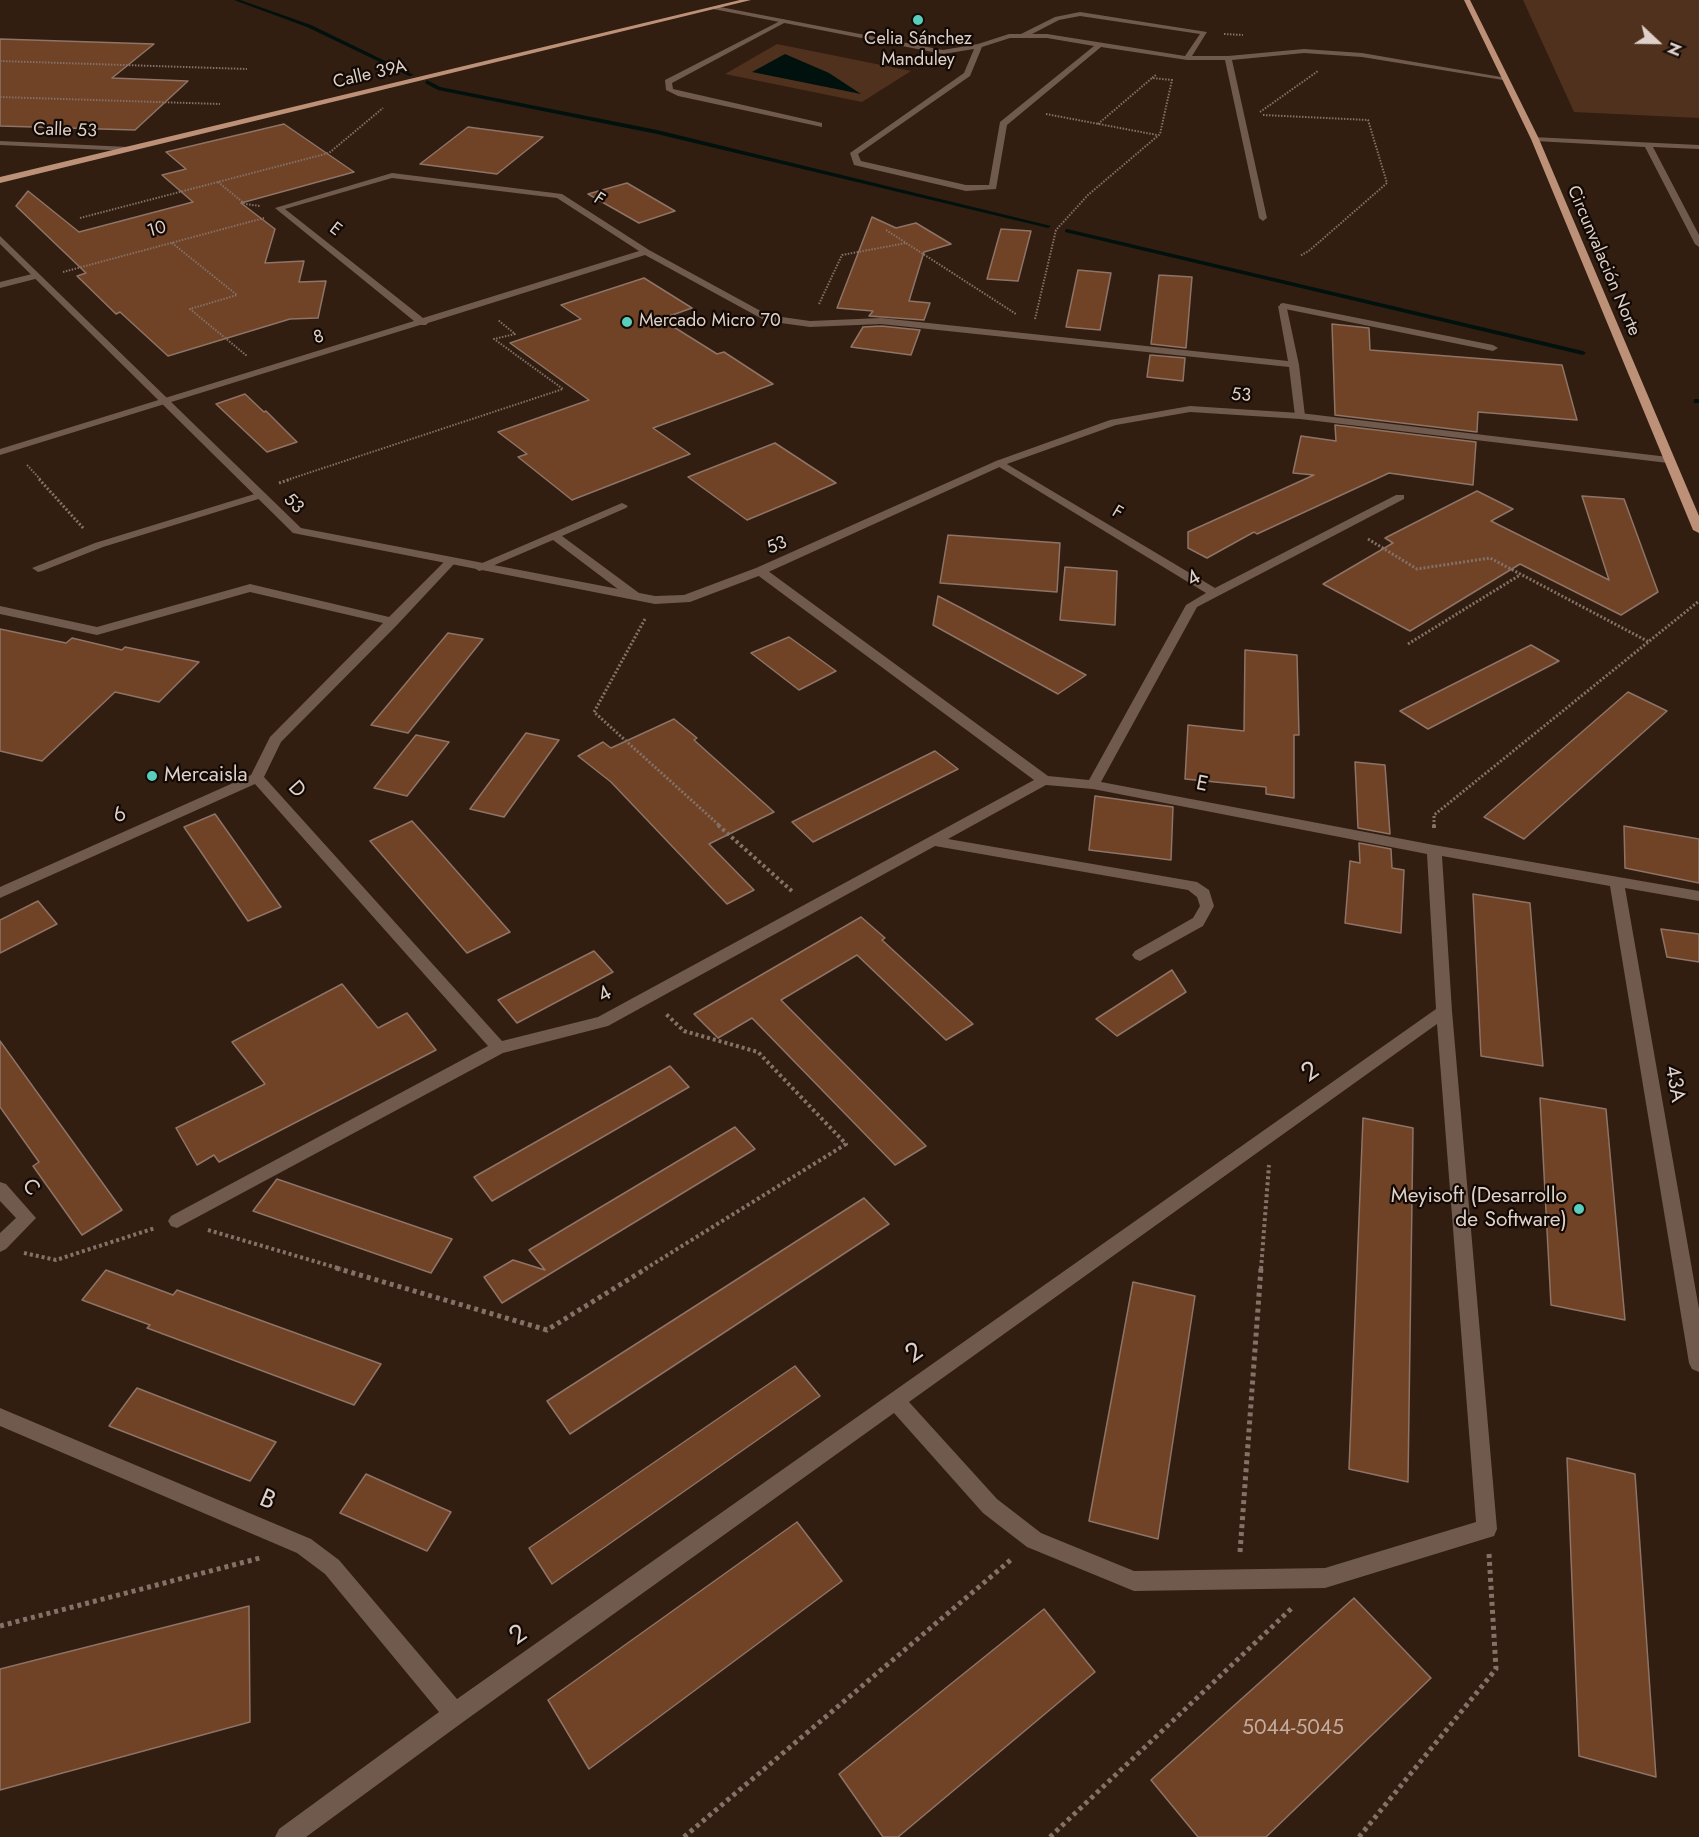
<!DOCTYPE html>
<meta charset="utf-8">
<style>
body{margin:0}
#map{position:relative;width:1699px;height:1837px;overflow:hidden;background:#321d11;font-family:Jost,sans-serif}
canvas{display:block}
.north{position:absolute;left:1627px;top:12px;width:60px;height:60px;-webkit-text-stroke:4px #130a05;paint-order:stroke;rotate:112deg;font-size:16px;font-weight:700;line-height:24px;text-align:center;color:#dfd1c9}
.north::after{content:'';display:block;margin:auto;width:21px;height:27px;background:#dfd1c9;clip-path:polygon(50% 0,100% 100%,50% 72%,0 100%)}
</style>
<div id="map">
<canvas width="1699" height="1837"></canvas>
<div class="north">N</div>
</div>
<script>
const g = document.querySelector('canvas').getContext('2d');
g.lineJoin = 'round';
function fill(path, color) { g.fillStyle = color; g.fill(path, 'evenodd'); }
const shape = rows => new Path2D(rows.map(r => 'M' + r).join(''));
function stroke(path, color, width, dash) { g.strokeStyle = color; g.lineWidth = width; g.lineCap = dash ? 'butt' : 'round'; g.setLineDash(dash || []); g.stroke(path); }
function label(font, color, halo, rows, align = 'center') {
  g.font = font + ' Jost,sans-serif'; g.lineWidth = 4.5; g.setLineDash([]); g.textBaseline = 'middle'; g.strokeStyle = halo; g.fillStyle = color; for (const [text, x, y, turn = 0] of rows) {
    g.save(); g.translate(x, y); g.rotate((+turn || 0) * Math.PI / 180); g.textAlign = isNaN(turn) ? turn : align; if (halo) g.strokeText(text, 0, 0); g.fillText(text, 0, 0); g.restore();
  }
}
fill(shape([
 [1523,0,1699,0,1699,118,1574,112],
 [777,44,911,71,862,102,725,74]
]), '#50311e');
fill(shape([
 [785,54,829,73,861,94,752,72]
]), '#00110e');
fill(shape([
 [234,0,240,0,311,25,414,75,409,76,307,27,234,0],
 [427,80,440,87,657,130,1051,226,1048,228,657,134,438,90,425,83,427,80],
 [1067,229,1583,351,1586,353,1583,355,1065,232,1065,230,1067,229],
 [1694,399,1699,399,1699,403,1694,403,1694,399]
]), '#00110e');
const building = shape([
 [0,39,154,44,112,78,188,81,135,130,0,126,0,39],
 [284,124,354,172,241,203,275,229,265,263,304,261,299,282,326,281,318,318,290,319,168,356,120,312,116,314,77,276,86,273,16,206,28,191,79,232,193,202,162,175,186,169,166,152,284,124],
 [468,127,543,137,497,174,420,164,468,127],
 [627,183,675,211,639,223,588,194,627,183],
 [872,217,896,228,916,223,951,244,924,252,909,301,930,303,924,320,869,316,873,311,837,308,872,217],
 [1001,229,1031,231,1018,281,987,279,1001,229],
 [1078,270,1111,273,1100,330,1066,327,1078,270],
 [1159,275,1192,277,1186,348,1151,344,1159,275],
 [644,278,692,308,661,319,717,354,724,352,773,384,653,428,690,454,572,500,518,457,527,454,498,432,589,400,510,343,581,319,561,305,644,278],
 [1332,324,1369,328,1370,350,1562,365,1577,420,1478,412,1477,432,1335,415,1332,324],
 [881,326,920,330,911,355,851,347,863,327,881,326],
 [1150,355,1185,358,1183,381,1147,377,1150,355],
 [245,394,264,412,266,411,297,442,267,452,216,404,245,394],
 [1335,425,1476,442,1473,485,1389,473,1257,534,1254,532,1207,558,1188,548,1188,532,1314,475,1293,473,1301,436,1336,441,1335,425],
 [775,443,836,483,747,520,688,477,775,443],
 [1477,491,1513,509,1491,521,1609,580,1582,496,1624,499,1658,592,1621,615,1520,564,1410,631,1323,584,1393,543,1385,538,1477,491],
 [948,535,1060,543,1057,592,940,583,948,535],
 [1065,567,1117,571,1115,625,1060,620,1065,567],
 [938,596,963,609,1086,675,1058,694,933,625,938,596],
 [0,629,66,643,72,638,122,650,125,647,199,662,159,702,115,692,42,761,0,751,0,629],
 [448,633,483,639,408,733,371,725,448,633],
 [789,637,836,671,799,690,751,653,789,637],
 [1531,645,1559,661,1428,729,1400,711,1531,645],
 [1245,650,1297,655,1299,735,1294,735,1294,798,1266,794,1266,787,1185,779,1188,725,1244,731,1245,650],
 [1628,692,1667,711,1524,839,1484,817,1628,692],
 [674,719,697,738,694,740,774,812,709,844,754,890,727,904,611,782,578,756,603,742,611,748,674,719],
 [526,733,559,740,504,817,470,809,526,733],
 [416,735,449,742,407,796,374,788,416,735],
 [935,751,958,769,813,842,792,822,935,751],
 [1355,762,1385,765,1390,834,1358,828,1355,762],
 [1095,796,1173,807,1171,860,1089,850,1095,796],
 [215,814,281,907,248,921,184,827,215,814],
 [412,821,438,850,510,932,467,953,370,841,412,821],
 [1624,826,1699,839,1699,883,1625,868,1624,826],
 [1359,843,1391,849,1392,868,1404,870,1401,933,1345,923,1350,861,1360,863,1359,843],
 [1473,894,1530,903,1543,1066,1481,1056,1473,894],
 [38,901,57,924,0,953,0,920,38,901],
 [861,917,885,938,882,940,973,1024,946,1040,857,955,781,1000,926,1146,895,1165,752,1018,718,1038,694,1014,861,917],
 [1661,929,1699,934,1699,962,1667,957,1661,929],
 [594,951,613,972,517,1023,498,1000,594,951],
 [1172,970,1186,992,1117,1036,1096,1019,1172,970],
 [342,984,378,1028,407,1013,436,1050,219,1162,214,1155,197,1165,176,1128,265,1084,232,1042,342,984],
 [0,1041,122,1210,82,1235,33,1166,39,1162,0,1107,0,1041],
 [670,1066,689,1087,492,1201,474,1177,670,1066],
 [1540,1098,1606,1109,1625,1320,1551,1305,1540,1098],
 [1363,1118,1413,1128,1408,1482,1349,1469,1363,1118],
 [735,1127,755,1149,502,1303,484,1277,513,1260,545,1270,529,1250,735,1127],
 [277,1179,452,1239,431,1273,253,1211,277,1179],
 [864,1198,889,1224,570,1434,547,1401,864,1198],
 [106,1270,173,1295,177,1290,381,1364,354,1405,147,1328,150,1325,82,1300,106,1270],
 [1133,1282,1195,1296,1158,1539,1089,1521,1133,1282],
 [795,1366,820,1396,552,1584,529,1548,795,1366],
 [137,1388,276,1442,250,1481,109,1426,137,1388],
 [1567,1458,1635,1474,1656,1777,1579,1756,1567,1458],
 [366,1474,451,1512,427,1551,340,1513,366,1474],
 [797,1522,842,1581,589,1769,548,1700,797,1522],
 [1354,1598,1431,1678,1266,1837,1198,1837,1151,1780,1354,1598],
 [249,1606,250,1722,0,1790,0,1669,249,1606],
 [1044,1609,1095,1672,898,1837,883,1837,839,1774,1044,1609]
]);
fill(building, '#704226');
stroke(building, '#8e7466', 1.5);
stroke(shape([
 [1224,34,1243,35],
 [0,61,247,69],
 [0,97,220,104],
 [1260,112,1318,71],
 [1046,114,1157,135],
 [1263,115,1368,120,1387,183,1310,250,1300,256],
 [1098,124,1152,78],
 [218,182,245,204,260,206],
 [80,218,329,153,383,108],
 [886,230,1016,314],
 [172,243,237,295,190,309,247,356],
 [63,272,264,218],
 [819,304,842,255,906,243],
 [1035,319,1056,230,1088,195,1160,134,1172,80,1152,78,1157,74],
 [27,465,41,480],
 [287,480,563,389,494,339,515,334,498,320]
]), '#847268', 2, [1.5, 1.5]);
stroke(shape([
 [39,479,84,529],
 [279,483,291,479],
 [1368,539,1417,569,1490,558,1649,642],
 [645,619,594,712,720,826],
 [1408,644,1520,575],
 [1434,826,1434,815,1699,601]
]), '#847268', 3, [2, 2]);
stroke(shape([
 [718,825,792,891],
 [1434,825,1434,828],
 [208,1230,341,1269],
 [24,1253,56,1260,155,1228],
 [645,1269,846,1144,758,1052,684,1031,666,1014],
 [1261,1269,1269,1165]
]), '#847268', 4, [3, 3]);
stroke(shape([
 [336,1268,547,1330,647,1268],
 [1240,1552,1261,1268],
 [0,1626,260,1558],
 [684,1837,1013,1558],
 [1050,1837,1293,1607],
 [1359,1837,1496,1669,1489,1554]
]), '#847268', 5, [4, 4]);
fill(shape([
 [784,19,786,22,672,83,673,89,822,123,822,127,678,96,666,90,665,80,784,19],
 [1532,137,1699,145,1699,149,1653,147,1699,235,1699,247,1695,244,1645,147,1535,141,1532,141,1532,137],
 [1283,303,1493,345,1498,348,1493,351,1280,308,1280,304,1283,303],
 [261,492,267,495,265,497,103,547,42,571,38,572,32,568,95,543,261,492],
 [622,503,628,506,626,508,562,536,639,593,639,599,631,599,553,540,483,570,479,571,473,567,622,503]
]), '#705a4e');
fill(shape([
 [715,6,943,50,978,44,1009,34,1021,34,1055,17,1080,12,1207,32,1192,56,1228,56,1304,49,1362,53,1507,78,1503,80,1362,57,1304,53,1232,60,1267,218,1263,221,1259,218,1225,60,1187,60,1101,47,1007,125,996,189,966,191,854,165,850,153,964,73,974,49,943,54,713,9,715,6],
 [1080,16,1200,34,1185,56,1047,34,1032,34,1059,20,1080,16],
 [1010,38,1047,38,1094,46,1000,122,989,185,966,185,861,161,858,154,970,76,982,47,1010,38],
 [392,173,562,194,649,250,768,315,810,321,881,318,1288,361,1278,306,1286,304,1299,365,1305,416,1300,419,1295,416,1289,367,881,324,810,327,766,321,645,255,428,323,426,325,420,325,0,455,0,449,414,321,275,208,392,173],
 [392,178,557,198,639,251,423,318,285,209,392,178],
 [36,273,39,274,39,278,0,288,0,282,36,273],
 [1000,460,1215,588,1396,495,1404,495,1404,499,1197,607,1101,782,1434,845,1699,891,1699,901,1625,888,1699,1309,1699,1372,1692,1369,1689,1363,1610,886,1442,856,1452,1011,1497,1529,1494,1536,1325,1588,1134,1591,1027,1547,983,1513,894,1413,463,1722,306,1837,275,1837,279,1829,439,1712,325,1574,297,1553,0,1426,0,1408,311,1539,339,1560,457,1699,1436,1009,1427,854,1093,789,1046,785,948,839,1197,882,1209,890,1214,906,1203,926,1140,961,1135,959,1132,955,1135,951,1193,918,1200,906,1197,897,1188,890,935,846,608,1026,503,1053,177,1228,171,1226,168,1221,171,1216,488,1046,255,784,0,898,0,887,251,775,270,737,383,623,250,592,97,635,0,614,0,606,97,627,250,584,389,617,446,560,454,560,454,564,397,625,281,742,264,777,502,1041,598,1017,1034,780,756,574,756,568,764,568,1048,776,1089,780,1186,605,1206,593,996,465,996,461,1000,460],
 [1437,1024,1476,1522,1325,1568,1134,1571,1041,1533,997,1499,909,1402,1437,1024],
 [0,1182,6,1184,36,1218,6,1249,0,1252,0,1233,16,1218,0,1201,0,1182]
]), '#705a4e');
fill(shape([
 [0,141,129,147,133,149,129,151,0,145,0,141],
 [0,236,301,528,655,596,684,595,756,568,996,461,1110,420,1190,406,1300,413,1668,457,1673,460,1668,463,1300,419,1190,412,1116,425,1004,465,764,574,690,602,655,604,293,533,0,244,0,236]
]), '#705a4e');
fill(shape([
 [740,0,751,0,0,183,0,177,740,0],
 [1464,0,1470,0,1539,139,1699,516,1699,533,1693,530,1531,139,1464,0]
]), '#bd9178');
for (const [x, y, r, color] of [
 [918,20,6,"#5acebd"],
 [627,322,6,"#5acebd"],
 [152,776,6,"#5acebd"],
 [1579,1209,6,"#5acebd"]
]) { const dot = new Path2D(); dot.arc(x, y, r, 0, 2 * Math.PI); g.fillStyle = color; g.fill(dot); stroke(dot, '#130a05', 2); }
label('18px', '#dfd1c9', '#130a05', [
 ["Celia Sánchez",918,40],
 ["Manduley",918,61],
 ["Mercado Micro 70",639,322,"left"]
]);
label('18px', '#dfd1c9', '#130a05', [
 ["Calle 39A",370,75,-13],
 ["Calle 53",65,131,2],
 ["F",599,200,33],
 ["10",157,230,-15],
 ["E",335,230,38],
 ["Circunvalación Norte",1603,261,67],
 ["8",319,338,-17],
 ["53",1241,396,3],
 ["53",293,504,45],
 ["F",1117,513,31],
 ["53",777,546,-24]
]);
label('21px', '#dfd1c9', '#130a05', [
 ["4",1194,579,-30],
 ["E",1202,785,11],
 ["D",296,790,48],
 ["6",120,816,-24],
 ["4",605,995,-28],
 ["43A",1674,1084,80],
 ["C",30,1188,47]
]);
label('21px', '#dfd1c9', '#130a05', [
 ["Mercaisla",164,776],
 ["Meyisoft (Desarrollo",1567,1197,"right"],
 ["de Software)",1567,1221,"right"]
], 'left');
label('21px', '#c3ada0', null, [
 ["5044-5045",1293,1729]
]);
label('26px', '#dfd1c9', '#130a05', [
 ["2",1311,1073,-35],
 ["2",915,1354,-35],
 ["B",267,1501,23],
 ["2",519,1636,-35]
]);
</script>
